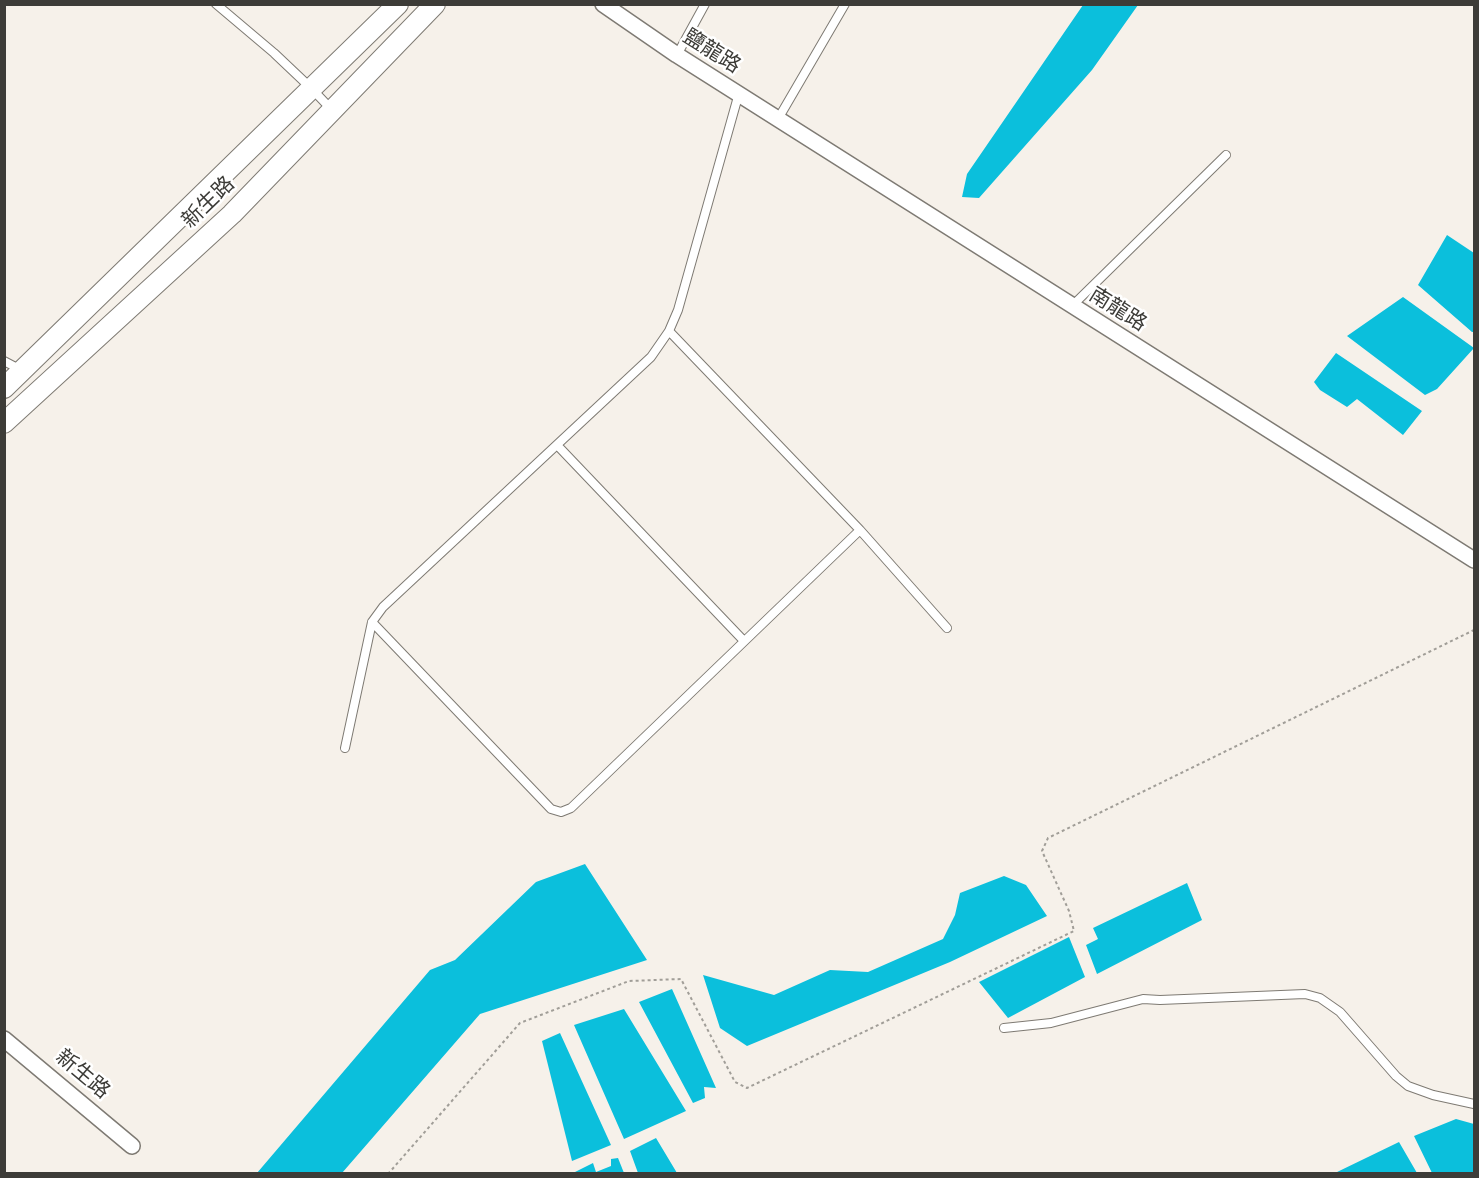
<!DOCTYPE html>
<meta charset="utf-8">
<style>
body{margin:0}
#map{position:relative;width:1479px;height:1178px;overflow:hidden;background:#f6f1ea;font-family:"Golos Text",sans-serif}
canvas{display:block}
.frame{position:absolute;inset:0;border:6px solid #3d3c38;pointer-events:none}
</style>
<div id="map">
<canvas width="1479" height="1178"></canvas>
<div class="frame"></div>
</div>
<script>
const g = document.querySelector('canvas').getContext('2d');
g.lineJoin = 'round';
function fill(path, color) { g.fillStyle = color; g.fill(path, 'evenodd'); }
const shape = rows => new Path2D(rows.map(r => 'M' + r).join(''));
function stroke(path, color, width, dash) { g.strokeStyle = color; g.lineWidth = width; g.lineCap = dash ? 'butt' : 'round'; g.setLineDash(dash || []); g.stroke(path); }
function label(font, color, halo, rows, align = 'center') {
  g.font = font + ' "Golos Text","Noto Sans TC",sans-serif'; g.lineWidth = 5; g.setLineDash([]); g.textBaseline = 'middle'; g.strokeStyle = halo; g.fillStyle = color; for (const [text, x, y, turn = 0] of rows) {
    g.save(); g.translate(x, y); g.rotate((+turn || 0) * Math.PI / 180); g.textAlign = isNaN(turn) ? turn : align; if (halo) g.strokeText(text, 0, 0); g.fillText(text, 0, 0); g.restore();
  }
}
fill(shape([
 [1083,5,1138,5,1092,70,979,198,962,197,967,174],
 [1447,235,1474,253,1474,332,1472,332,1418,285],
 [1403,297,1474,348,1437,389,1425,395,1347,336],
 [1336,353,1422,411,1403,435,1357,399,1347,407,1320,390,1314,382],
 [585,864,647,960,480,1014,342,1173,257,1173,430,970,455,960,536,882],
 [1004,876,1026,885,1047,916,950,962,747,1046,720,1028,703,975,774,995,830,970,868,972,943,939,955,915,960,893],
 [1187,883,1202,920,1097,974,1086,945,1098,939,1093,928],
 [1069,937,1085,977,1008,1018,979,982],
 [672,989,716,1088,704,1087,705,1098,693,1103,639,1002],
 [624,1009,686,1111,624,1139,574,1025],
 [560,1033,611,1145,572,1161,542,1041],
 [1456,1119,1474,1124,1474,1173,1432,1173,1414,1136],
 [656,1138,677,1173,638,1173,630,1151],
 [1399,1142,1417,1173,1335,1173],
 [618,1158,624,1173,573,1173,593,1163,596,1172,611,1166,611,1159]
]), '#0bbfdc');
const service = shape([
 [216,4,274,53,312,89,331,109],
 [677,55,705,4],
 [778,119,845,4],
 [1073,305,1226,155],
 [669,331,860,530,947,628],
 [4,361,21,370],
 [557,445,744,641],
 [372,622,551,809,561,812,571,808,860,530],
 [345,748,372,622,383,607,651,357,669,331,678,310,739,93],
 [1004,1028,1051,1023,1143,999,1160,1000,1305,994,1320,998,1340,1012,1396,1076,1408,1086,1433,1095,1474,1104]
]);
const minor = shape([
 [603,4,677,55,1474,560],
 [4,1039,132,1146]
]);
const tertiary = shape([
 [4,388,398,4],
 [4,423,232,214,435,4]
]);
stroke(service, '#7e7a73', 10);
stroke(minor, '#7e7a73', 18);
stroke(tertiary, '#7e7a73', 22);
stroke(shape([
 [388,1174,520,1023,629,981,681,979,735,1082,747,1088,1074,931,1069,911,1042,851,1048,838,1474,630]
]), '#a19e98', 2, [3, 3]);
stroke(service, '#fff', 8);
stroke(minor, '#fff', 15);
stroke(tertiary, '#fff', 20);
label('21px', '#3d3c38', '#fff', [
 ["鹽龍路",712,51,32],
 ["新生路",208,202,-44],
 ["南龍路",1118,309,32],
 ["新生路",83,1074,40]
]);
</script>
